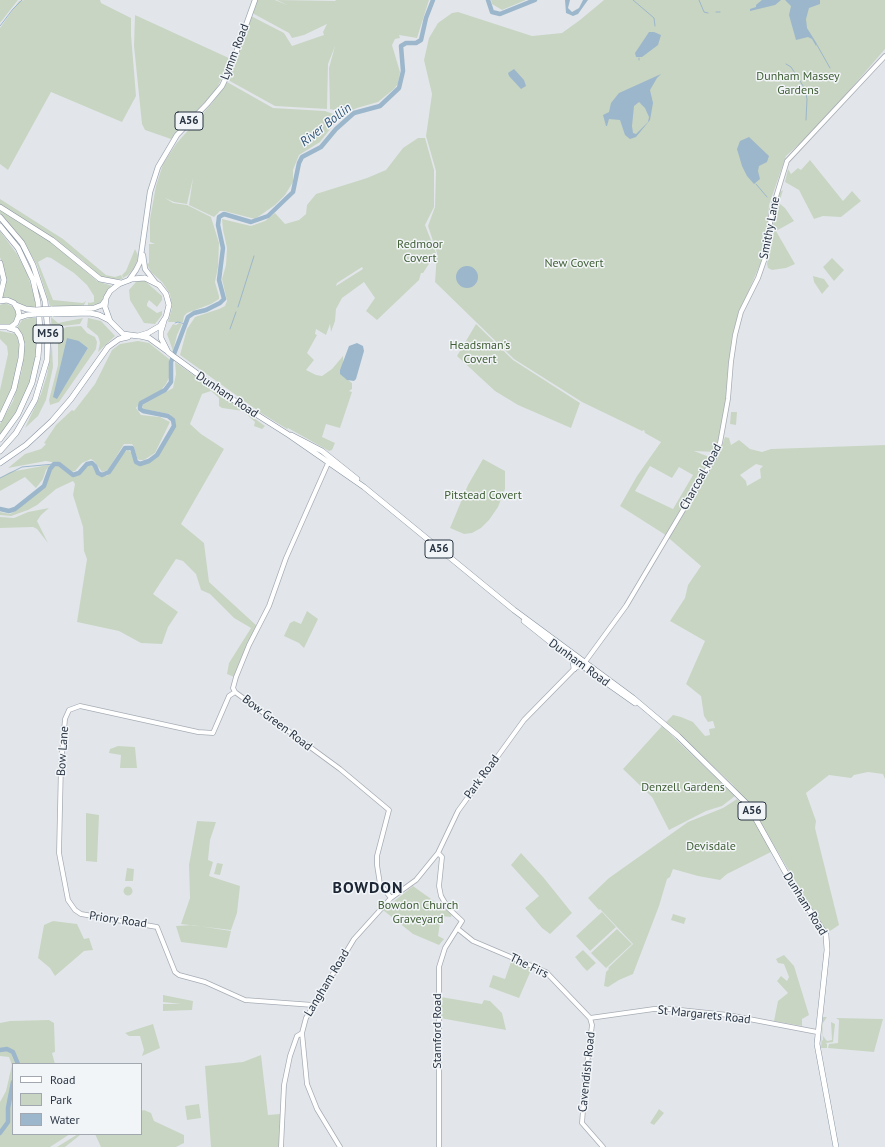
<!DOCTYPE html>
<style>
body{margin:0}
#map{position:relative;width:885px;height:1147px;overflow:hidden;background:#e2e6eb;font-family:"PT Sans",sans-serif}
canvas{display:block}
.legend{position:absolute;left:12px;top:1063px;width:130px;height:72px;box-sizing:border-box;background:#f2f5f8;border:1px solid #a2a8b0;margin:0;padding:5px 7px;list-style:none;font-size:12px;color:#293543}
.legend li{display:flex;align-items:center;gap:8px;height:20px}
.legend b{width:20px;border:1px solid #a2a8b0}
</style>
<div id="map">
<canvas width="885" height="1147"></canvas>
<ul class="legend">
<li><b style="height:5px;background:#fff"></b>Road</li>
<li><b style="height:11px;background:#c9d5c3"></b>Park</li>
<li><b style="height:11px;background:#9cb7cb"></b>Water</li>
</ul>
</div>
<script>
const g = document.querySelector('canvas').getContext('2d');
g.lineJoin = 'round';
function fill(path, color) { g.fillStyle = color; g.fill(path, 'evenodd'); }
const shape = rows => new Path2D(rows.map(r => 'M' + r).join(''));
function stroke(path, color, width, dash) { g.strokeStyle = color; g.lineWidth = width; g.lineCap = dash ? 'butt' : 'round'; g.setLineDash(dash || []); g.stroke(path); }
function label(font, color, halo, rows, align = 'center') {
  g.font = font + ' "PT Sans",sans-serif'; g.lineWidth = 3; g.setLineDash([]); g.textBaseline = 'middle'; g.strokeStyle = halo; g.fillStyle = color; for (const [text, x, y, turn = 0] of rows) {
    g.save(); g.translate(x, y); g.rotate((+turn || 0) * Math.PI / 180); g.textAlign = isNaN(turn) ? turn : align; if (halo) g.strokeText(text, 0, 0); g.fillText(text, 0, 0); g.restore();
  }
}
fill(shape([
 [0,0,18,0,0,23],
 [25,0,100,0,101,3,131,18,131,35,136,96,122,122,51,92,8,170,0,164,0,28,19,1],
 [257,0,275,0,287,5,277,0,335,1,336,0,429,0,417,38,399,35,400,38,395,39,392,45,400,72,398,84,394,89,378,102,357,108,346,113,330,109,329,68,335,46,328,64,327,109,275,106,228,80,251,16,284,33,292,46,324,35,323,32,327,24,304,35,292,38,289,33,254,14,252,12],
 [491,0,526,0,502,10,492,4],
 [604,0,885,0,885,49,817,128,786,156,769,205,767,235,761,262,738,316,732,337,727,399,721,431,715,452,694,451,717,460,725,437,729,438,731,445,739,440,750,449,762,452,771,449,885,445,885,779,883,774,868,772,854,775,851,778,829,775,806,793,816,821,815,828,839,925,827,933,795,881,753,810,732,784,666,722,673,715,681,717,693,722,705,736,710,735,709,729,715,728,713,721,708,722,704,716,701,696,686,684,705,641,670,621,685,598,688,585,701,566,664,534,620,506,637,476,661,442,645,433,644,430,642,431,582,402,514,359,435,282,437,253,428,226,435,207,436,171,426,136,432,94,424,60,429,38,438,23,452,13,458,12,532,36,562,33,580,20],
 [756,464,763,466,760,469,761,478,747,486,746,481,740,475],
 [650,466,672,478,679,467,693,475,673,509,635,491],
 [135,15,231,59,216,90,171,139,145,130,142,124,134,46],
 [227,82,273,108,325,111,336,115,338,119,320,142,299,155,293,170,293,182,285,195,275,205,255,219,224,211,220,211,214,217,189,205,193,178,187,204,174,202,165,198,173,203,187,205,211,217,219,243,218,267,215,282,167,274,215,282,219,296,219,299,211,304,187,313,184,316,183,322,168,322,172,308,170,294,162,282,151,272,147,264,149,263,149,244,155,244,150,242,150,219,156,186,163,164,176,144,213,102],
 [418,138,425,138,434,170,434,207,425,225,436,253,423,273,421,273,419,280,377,320,366,311,375,298,364,282,342,298,336,309,335,321,331,332,330,324,326,335,316,329,315,334,317,335,307,353,314,360,306,370,316,375,322,376,332,369,343,356,344,377,352,383,352,389,349,391,352,392,340,428,326,424,322,437,335,443,332,450,329,451,288,428,287,429,261,413,180,355,187,329,195,317,219,309,225,306,227,301,222,279,226,265,227,248,223,230,222,219,251,226,265,221,275,213,285,224,299,220,306,214,307,205,316,194,367,178,386,170,403,148],
 [362,267,363,269,336,286,337,283],
 [810,160,843,201,852,191,861,201,841,217,823,216,814,219,799,190,785,182,788,169,791,174,798,168,801,170],
 [783,190,779,203,785,208,794,221,776,231,795,264,786,268,772,270,768,268,767,264,775,211,780,192],
 [0,199,63,239,106,275,115,277,121,275,123,279,107,280,99,276,82,260,47,234,0,205],
 [0,210,50,241,97,281,112,286,104,296,101,303,88,306,88,302,89,303,94,302,94,296,87,285,74,273,51,258,47,257,38,262,53,300,83,303,86,301,83,307,50,306,37,265,20,236,0,214],
 [0,231,17,254,27,273,35,299,36,306,33,308,2,299,6,286,6,276,0,257],
 [135,249,138,255,136,266,128,275,123,278,122,275,126,271],
 [832,258,844,270,834,281,823,267],
 [813,276,824,279,829,286,822,294,814,282],
 [140,281,145,281,162,296,162,300,157,307,149,300,147,304,147,306,157,313,162,311,162,315,155,324,144,323,130,300,129,290,136,282],
 [5,303,14,307,17,314,15,322,10,326,0,325,0,305],
 [51,317,58,323,83,318,80,324,63,326,57,332,55,331,52,345,53,367,46,400,38,416,25,428,41,394,47,375,52,344],
 [30,318,37,318,38,331,36,358,30,383,14,416,0,435,0,424,13,401,22,370,24,341,17,328,22,320],
 [88,318,101,321,115,336,98,352,100,343,99,339,98,336,87,327],
 [179,323,182,324,177,335,173,351,167,334,173,324,176,325],
 [476,324,513,360,580,403,571,428,518,405,495,391,457,356],
 [81,326,87,333,95,337,97,342,96,349,59,402,50,405,49,400,58,365,58,334,66,327],
 [79,341,88,348,64,387],
 [0,331,16,334,20,347,13,385,0,415,0,390,8,354,7,346,0,339],
 [138,341,149,343,169,359,169,378,166,384,161,390,141,401,136,408,141,415,160,417,170,422,155,453,144,460,139,460,137,458,134,447,132,444,124,444,108,470,102,472,94,461,91,459,82,463,75,471,71,472,62,464,46,461,8,468,25,454,41,449,46,444,44,443,56,425,72,410,74,411,95,384,112,350,120,344],
 [175,362,265,426,262,429,254,426,255,422,243,411,222,408,219,406,219,398,211,391,202,394,190,424,201,434,224,449,181,524,204,543,209,582,257,626,234,677,227,674,229,663,251,628,234,618,210,594,201,590,196,574,183,561,176,559,153,594,178,612,168,627,162,644,141,643,119,631,77,622,87,559,84,551,83,527,73,495,75,484,73,481,56,489,37,505,28,510,11,516,0,515,0,512,10,514,17,510,46,485,50,472,55,465,59,466,73,477,79,475,89,465,93,467,97,475,107,476,121,454,128,450,132,453,136,463,152,461,170,435,176,424,170,414,143,409,142,405,173,388,176,374],
 [731,412,737,412,736,425,730,424],
 [483,459,505,471,505,489,498,507,489,520,481,528,472,533,464,534,450,528,468,485],
 [48,465,50,465,46,470,43,479,36,488,25,477,0,491,0,478,10,472],
 [49,508,41,515,37,521,48,543,37,529,33,527,0,528,0,517,14,518,28,512],
 [307,611,318,619,304,648,299,643,284,636,290,623,294,621,301,624],
 [662,726,735,796,722,806,706,811,669,830,652,797,623,769],
 [118,746,135,747,137,768,120,768,121,755,109,753,110,749],
 [737,799,750,811,771,852,727,874,720,880,698,876,673,869,670,877,667,879,659,906,633,974,619,980,608,987,604,986,606,972,609,969,608,968,633,944,600,909,599,910,588,898,609,878,688,822,723,808],
 [86,813,99,815,97,862,86,861],
 [197,821,216,822,210,840,208,860,213,862,209,876,240,886,237,913,231,930,181,924,190,898,189,865],
 [521,853,543,877,572,913,550,934,542,928,525,908,539,896,511,865],
 [217,863,223,864,220,875,214,874],
 [127,868,134,869,133,881,125,881],
 [413,886,452,914,451,917,441,916,438,936,444,939,439,945,413,934,383,910],
 '123.5 891a4.5 4.5 0 1 1 9 0a4.5 4.5 0 1 1-9 0Z',
 [602,912,616,927,590,951,576,936],
 [673,914,686,918,684,924,671,920],
 [53,921,77,924,84,939,89,938,93,950,84,951,55,976,50,968,38,958,44,925],
 [192,925,231,931,227,948,181,942,176,926],
 [617,929,632,944,606,968,591,953],
 [583,950,592,959,583,967,575,957],
 [784,955,794,966,809,1015,802,1019,802,1026,774,1021,778,1001,788,993,777,981,781,976,787,981,789,977,784,964,778,963,776,959],
 [512,959,532,968,519,998,489,987,493,975,505,979],
 [592,959,596,963,587,971,583,967],
 [163,995,193,1001,192,1010,163,1011,163,1004,181,1004,163,1002],
 [441,997,482,1004,484,1000,490,1001,502,1013,506,1030,440,1018],
 [823,1017,827,1017,823,1023,822,1040,827,1044,827,1048,821,1048],
 [836,1018,883,1019,874,1052,828,1048,829,1044,838,1043,839,1020],
 [49,1020,54,1023,55,1052,52,1053,55,1064,13,1064,13,1134,70,1134,50,1147,0,1147,0,1102,6,1091,12,1065,9,1057,0,1056,0,1023,10,1021],
 [831,1022,835,1024,833,1042,826,1043,823,1041,823,1036,827,1041,832,1040],
 [153,1024,160,1048,142,1056,144,1050,140,1036,129,1036,125,1033],
 [261,1055,268,1115,280,1114,279,1147,211,1147,205,1066,243,1062],
 [199,1104,201,1118,187,1120,185,1106],
 [659,1109,664,1113,654,1125,650,1123],
 [144,1110,151,1113,154,1121,184,1135,184,1143,176,1147,101,1147,95,1134,141,1134,141,1111],
 [78,1134,80,1135,65,1147,57,1147]
]), '#c9d5c3');
fill(shape([
 [565,0,570,0,568,8,572,12,579,8,583,0,588,0,578,14,573,16,566,13],
 [762,0,781,0,775,5,750,11,750,9,756,7,756,5],
 [785,0,820,0,820,4,809,8,806,19,807,28,817,44,816,46,812,39,808,37,796,40,789,15,791,6],
 [649,32,654,32,661,35,658,45,642,57,636,57,635,53],
 [514,69,524,80,526,86,521,89,509,76,508,73],
 [661,74,657,78,650,90,653,103,650,120,636,137,630,139,625,135,620,120,609,119,607,126,606,126,603,115,609,112,611,103,619,93],
 [639,102,645,108,649,117,648,122,636,134,633,133,632,126,634,106],
 [749,137,769,156,767,162,759,166,758,171,760,179,754,184,747,176,742,166,737,149,740,141],
 '456 277a11 11 0 1 1 22 0a11 11 0 1 1-22 0Z',
 [67,338,79,341,88,348,57,399,53,397],
 [357,343,363,346,364,351,356,379,354,381,347,380,340,374,340,370,349,346]
]), '#9cb7cb');
stroke(shape([
 [633,0,654,18,655,26],
 [699,0,704,12,708,13],
 [716,12,720,12],
 [0,26,13,9,22,0],
 [817,45,830,68],
 [639,60,639,58],
 [786,64,791,67,805,89,807,99,806,120],
 [756,184,767,197],
 [238,307,254,256],
 [175,323,178,322,185,324],
 [230,329,236,312],
 [0,478,22,467,54,464]
]), '#9cb7cb', 1);
stroke(shape([
 [488,0,492,12,500,14,535,0],
 [0,509,9,511,15,509,44,486,50,469,54,464,59,464,73,475,79,473,87,464,92,463,95,466,98,473,102,475,109,472,125,448,132,448,136,462,140,464,149,461,157,455,174,426,173,420,168,416,143,411,140,409,140,406,141,403,165,390,171,382,171,362,188,317,194,313,206,310,220,303,224,299,219,280,223,248,218,225,219,217,224,214,251,222,268,216,293,192,299,163,302,157,321,147,336,129,354,113,380,106,399,88,403,71,401,46,406,43,416,43,421,40,426,18,433,0],
 [0,1050,7,1049,13,1052,18,1064],
 [0,1133,8,1122,8,1108,13,1082]
]), '#9cb7cb', 4.5);
const secondary = shape([
 [329,461,286,558,269,606,249,645,236,677,233,688,235,692,340,769,389,810,377,856,377,865,380,884,391,898],
 [235,692,229,696,213,733,198,732,80,706,69,710,65,719,61,764,59,853,68,900,75,910,81,914,157,927,175,972,179,975,205,982,245,1000,313,1005],
 [438,853,442,857,439,886,441,896,448,908,462,921,445,948,439,967,439,1147],
 [458,929,473,941,546,972,590,1018,592,1025,586,1072,582,1123,603,1147],
 [590,1018,654,1009,671,1009,728,1015,817,1032],
 [281,1147,284,1085,290,1056,297,1036,302,1033],
 [340,1147,317,1109,307,1084,302,1033,306,1018,354,939,391,898,416,880,438,853,458,811,524,720,574,669,585,662,626,606,714,458,720,443,728,399,731,362,735,335,741,312,758,278,765,258,772,210,787,161,885,56]
]);
const primary = shape([
 [143,255,145,269,155,282],
 [129,280,136,270,140,262,150,192,158,167,177,135,207,104,222,86,231,67,255,0]
]);
const highway = shape([
 [0,207,52,240,100,279,121,283],
 [0,217,22,243,33,265,45,301,48,332,47,360,35,400,16,433,0,451],
 [0,226,18,248,33,280,38,302,40,331,38,357,32,383,18,414,0,439],
 [0,263,4,280,0,297],
 [145,278,159,285,166,294,169,305,166,317,160,326,148,333,138,336,123,334,110,321,105,307,106,298,110,291,119,284,132,279,145,278],
 [0,301,7,300,14,303,18,310,19,315,16,323,11,327,0,327],
 [16,305,26,309,35,310],
 [51,309,94,308,102,305,105,301],
 [52,314,90,313,99,315,109,320],
 [18,318,27,315,36,314],
 [164,321,161,331,161,338,168,352,173,356,232,399,289,435,364,487,514,610,633,698,678,736,748,805,792,884,826,935,827,950,817,1044,836,1147],
 [140,336,149,338,167,351],
 [0,419,14,389,21,358,22,344,20,336,16,330,9,328],
 [291,435,322,451,357,479],
 [0,463,26,445,52,421,71,399,108,347,119,339,128,337],
 [524,621,564,653,635,703],
 [573,660,574,669]
]);
stroke(secondary, '#a7adb5', 5.5);
stroke(primary, '#a1abb7', 6);
stroke(highway, '#8995a2', 6);
stroke(secondary, '#fff', 4);
stroke(primary, '#fff', 4.5);
stroke(highway, '#fff', 5);
const highwayBridge = shape([
 [35,310,51,309],
 [36,314,52,314]
]);
stroke(highwayBridge, '#8995a2', 6, []);
stroke(highwayBridge, '#fff', 5);
for (const [x, y, w] of [
 [189,121,28],
 [48,334,30],
 [439,549,28],
 [752,811,28]
]) { const box = new Path2D(); box.roundRect(x - w / 2, y - 9, w, 18, 3); g.fillStyle = '#f2f5f8'; g.fill(box); stroke(box, '#293543', 1); }
label('bold 11px', '#293543', null, [
 ["A56",189,121],
 ["M56",48,334],
 ["A56",439,549],
 ["A56",752,811]
]);
label('12px', '#293543', '#f2f5f8', [
 ["Lymm Road",235,52,-69],
 ["Smithy Lane",770,228,-79],
 ["Dunham Road",227,395,34],
 ["Charcoal Road",701,477,-61],
 ["Dunham Road",579,663,36],
 ["Bow Green Road",277,723,37],
 ["Bow Lane",63,751,-86],
 ["Park Road",482,777,-54],
 ["Dunham Road",805,904,58],
 ["Priory Road",118,920,8],
 ["The Firs",529,966,26],
 ["Langham Road",327,983,-59],
 ["St Margarets Road",704,1015,6],
 ["Stamford Road",438,1031,-90],
 ["Cavendish Road",587,1072,-84]
]);
label('12px', '#415f36', '#f2f5f8', [
 ["Dunham Massey",798,77],
 ["Gardens",798,91],
 ["Redmoor",420,245],
 ["Covert",420,259],
 ["New Covert",574,264],
 ["Headsman's",480,346],
 ["Covert",480,360],
 ["Pitstead Covert",483,496],
 ["Denzell Gardens",683,788],
 ["Devisdale",711,847],
 ["Bowdon Church",418,906],
 ["Graveyard",418,920]
]);
label('italic 13px', '#325778', '#f2f5f8', [
 ["River Bollin",326,125,-38]
]);
g.letterSpacing = '1px';
label('bold 16px', '#1c2634', '#f2f5f8', [
 ["BOWDON",368,888]
]);
g.letterSpacing = '0px';
</script>
